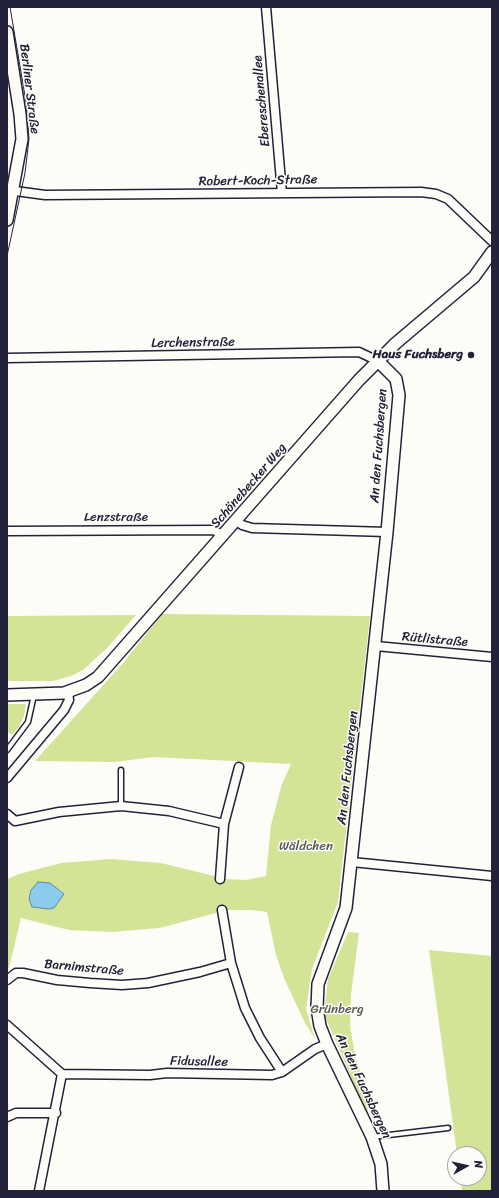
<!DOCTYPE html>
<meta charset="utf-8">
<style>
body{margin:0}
#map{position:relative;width:499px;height:1198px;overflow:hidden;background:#fdfcf7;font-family:Sriracha,sans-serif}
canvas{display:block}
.frame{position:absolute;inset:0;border:8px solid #22223b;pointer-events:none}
.north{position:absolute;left:447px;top:1146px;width:40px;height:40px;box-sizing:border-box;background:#fdfcf7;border:1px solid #a5a5ac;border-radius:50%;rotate:82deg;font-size:11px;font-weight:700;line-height:16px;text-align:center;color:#22223b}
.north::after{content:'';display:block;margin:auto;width:14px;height:18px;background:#22223b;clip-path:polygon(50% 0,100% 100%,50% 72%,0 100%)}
</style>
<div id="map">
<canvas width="499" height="1198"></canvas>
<div class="frame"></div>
<div class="north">N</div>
</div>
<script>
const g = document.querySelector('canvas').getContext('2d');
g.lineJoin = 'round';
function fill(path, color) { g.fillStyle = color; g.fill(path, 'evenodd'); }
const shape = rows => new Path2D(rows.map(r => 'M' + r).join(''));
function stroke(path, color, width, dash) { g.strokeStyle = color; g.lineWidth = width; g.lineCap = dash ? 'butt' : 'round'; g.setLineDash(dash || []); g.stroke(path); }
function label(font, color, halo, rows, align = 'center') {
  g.font = font + ' Sriracha,sans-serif'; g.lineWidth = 3; g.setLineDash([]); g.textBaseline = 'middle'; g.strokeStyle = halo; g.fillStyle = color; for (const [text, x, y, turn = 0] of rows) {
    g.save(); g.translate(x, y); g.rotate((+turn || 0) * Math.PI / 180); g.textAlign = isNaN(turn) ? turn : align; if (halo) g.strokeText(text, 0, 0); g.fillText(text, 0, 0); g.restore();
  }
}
fill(shape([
 [162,614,370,616,338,902,312,969,306,1009,315,1039,304,1021,284,978,276,955,267,912,251,910,227,910,160,928,111,932,69,930,21,918,9,968,7,971,7,879,19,874,61,863,110,859,161,863,226,879,246,880,266,876,271,825,282,784,291,764,154,757,114,762,35,761,124,662],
 [136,615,108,647,83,670,71,676,53,681,7,681,7,616],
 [7,704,26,704,24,716,19,727,12,735,7,731],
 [348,932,359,933,351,995,350,1026,356,1060,367,1089,368,1116,324,1014,328,979],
 [429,950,492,956,492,1191,462,1191,460,1178,479,1178,479,1154,457,1154]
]), '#d4e497');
const water = shape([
 [38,882,50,883,64,894,54,908,48,909,32,907,29,899,31,890,38,882]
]);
fill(water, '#8bccec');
stroke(water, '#6188a5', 1);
const lane = shape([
 [7,750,28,722,34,695],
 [121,770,121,806],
 [372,1137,448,1128]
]);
const street = shape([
 [266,7,282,193],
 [8,190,45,195,421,192,436,194,448,199,492,241],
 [7,358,359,352,378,361],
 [237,521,242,525,252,528,387,532],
 [7,531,214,530,223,536],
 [376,646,492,657],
 [7,778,64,710,69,700,68,692],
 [7,814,15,821,59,812,121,806,169,811,224,824],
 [352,862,492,876],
 [220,879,224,824,239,767],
 [222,910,231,963,245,1008,260,1038,282,1072],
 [7,980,16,973,23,973,57,980,90,983,122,985,148,983,200,972,231,963],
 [7,1025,62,1074,150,1075,167,1073,272,1075,282,1072,315,1049,327,1044],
 [7,1117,16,1113,56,1113],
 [39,1191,62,1074]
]);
const secondary = shape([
 [7,32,20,114,22,139,7,220],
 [378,361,396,379,399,395,387,532,346,908,318,984,317,1008,320,1026,327,1044,372,1137,381,1164,383,1191],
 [7,695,64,693,86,685,98,677,359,380,396,343,474,277,492,252]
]);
stroke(lane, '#22223b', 7);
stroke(street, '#22223b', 11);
stroke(secondary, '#22223b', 14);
stroke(lane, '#fdfcf7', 4);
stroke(street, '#fdfcf7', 8);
stroke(secondary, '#fdfcf7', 11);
stroke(shape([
 [7,256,25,173,29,139,26,102,10,7]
]), '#22223b', 1);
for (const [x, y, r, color] of [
 [471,355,4,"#22223b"]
]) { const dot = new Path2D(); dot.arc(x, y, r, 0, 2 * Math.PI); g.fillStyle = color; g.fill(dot); stroke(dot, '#fdfcf7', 1.5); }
label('13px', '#22223b', '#fdfcf7', [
 ["Berliner Straße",29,89,83],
 ["Ebereschenallee",262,101,-95],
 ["Robert-Koch-Straße",258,181,-1],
 ["Lerchenstraße",193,343,-1],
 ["An den Fuchsbergen",379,446,-86],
 ["Schönebecker Weg",249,486,-49],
 ["Lenzstraße",116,518],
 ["Rütlistraße",435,640,5],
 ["An den Fuchsbergen",348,768,-84],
 ["Barnimstraße",84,968,5],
 ["Fidusallee",199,1062,1],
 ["An den Fuchsbergen",363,1086,65]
]);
label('bold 13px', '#22223b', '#fdfcf7', [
 ["Haus Fuchsberg",463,355]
], 'right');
label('13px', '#575c57', '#fdfcf7', [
 ["Wäldchen",306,847],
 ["Grünberg",337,1010]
]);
</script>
